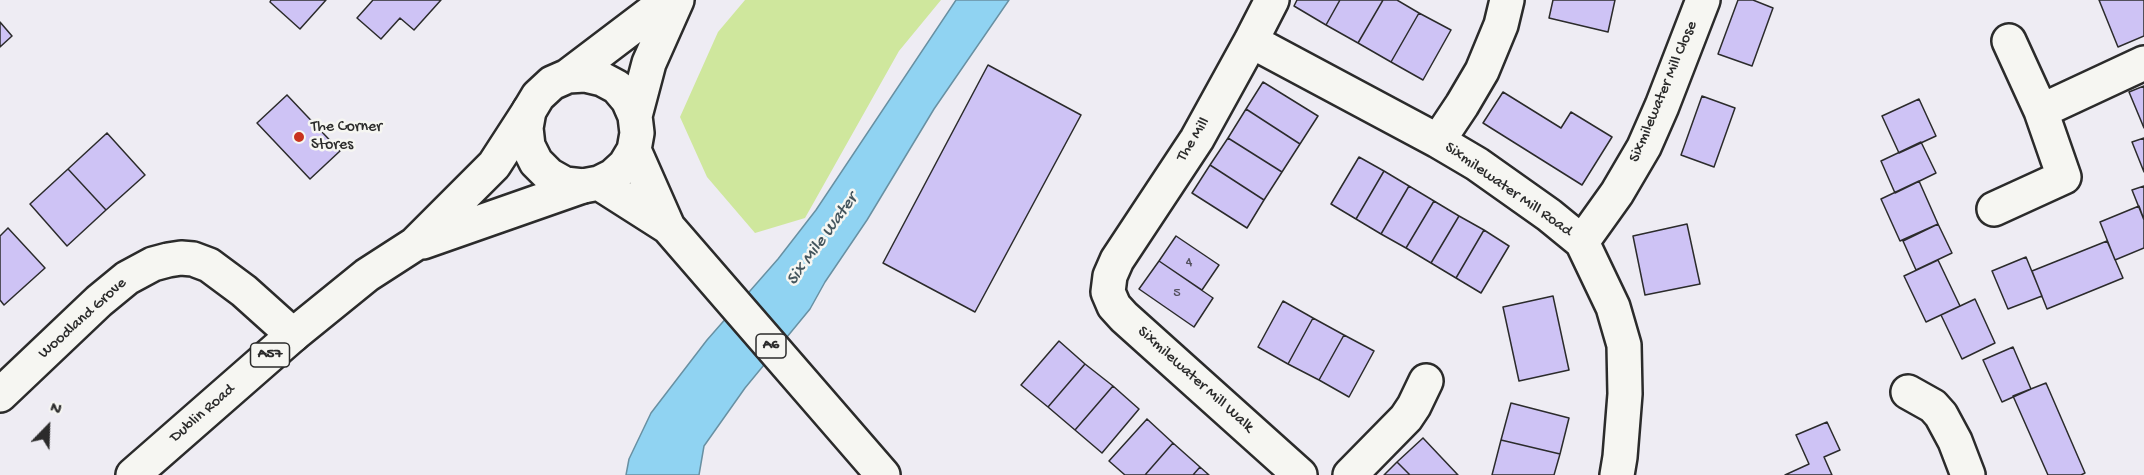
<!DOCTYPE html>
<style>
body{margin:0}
#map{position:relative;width:2144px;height:475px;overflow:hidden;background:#eeecf3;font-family:"Gochi Hand",sans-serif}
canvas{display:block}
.north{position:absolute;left:18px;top:397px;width:60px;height:60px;-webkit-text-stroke:4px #f6f6f2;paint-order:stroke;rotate:23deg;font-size:16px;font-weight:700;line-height:24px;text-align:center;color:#2b2b2b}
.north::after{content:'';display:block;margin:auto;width:21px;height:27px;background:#2b2b2b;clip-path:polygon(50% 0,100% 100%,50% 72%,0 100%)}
</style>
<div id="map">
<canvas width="2144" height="475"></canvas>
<div class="north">N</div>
</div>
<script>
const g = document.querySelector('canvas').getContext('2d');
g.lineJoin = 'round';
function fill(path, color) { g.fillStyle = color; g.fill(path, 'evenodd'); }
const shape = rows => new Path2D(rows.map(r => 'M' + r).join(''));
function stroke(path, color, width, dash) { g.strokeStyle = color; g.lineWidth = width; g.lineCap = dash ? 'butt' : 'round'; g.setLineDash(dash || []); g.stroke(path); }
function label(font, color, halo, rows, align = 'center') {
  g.font = font + ' "Gochi Hand",sans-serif'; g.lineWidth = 5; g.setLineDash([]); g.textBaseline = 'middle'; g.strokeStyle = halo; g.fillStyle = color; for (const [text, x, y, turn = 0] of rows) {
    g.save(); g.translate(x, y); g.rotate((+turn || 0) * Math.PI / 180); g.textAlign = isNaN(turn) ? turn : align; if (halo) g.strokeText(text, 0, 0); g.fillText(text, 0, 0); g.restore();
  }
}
fill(shape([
 [745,0,941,0,899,51,805,218,755,233,707,177,680,117,718,32]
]), '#cfe79d');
const water = shape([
 [956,0,1009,0,934,109,867,220,825,282,810,309,745,388,704,446,699,475,626,475,629,459,651,413,707,340,778,259,816,210,956,0]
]);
fill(water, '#90d3f2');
stroke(water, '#6890a2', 1.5);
const building = shape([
 [271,0,326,0,300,29,270,2,271,0],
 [373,0,441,0,414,30,400,18,381,39,357,18,373,0],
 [1297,0,1340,0,1326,25,1294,6,1297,0],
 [1340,0,1383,0,1358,43,1326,25,1340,0],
 [1383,0,1397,0,1419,13,1391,62,1358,43,1383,0],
 [1553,0,1615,0,1608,32,1549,18,1553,0],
 [1738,0,1753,0,1773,8,1752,66,1718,54,1738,0],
 [2099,0,2144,0,2144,36,2118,47,2099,0],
 [1419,13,1451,30,1423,80,1391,62,1419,13],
 [0,22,12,36,0,47,0,22],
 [988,65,1081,115,975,312,883,263,988,65],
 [1263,82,1318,116,1300,144,1246,109,1263,82],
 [2144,86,2144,128,2129,92,2144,86],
 [1503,92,1561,128,1571,112,1612,137,1582,185,1483,123,1503,92],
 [287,95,340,151,310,179,257,123,287,95],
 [1702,96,1735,108,1714,167,1681,155,1702,96],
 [1919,99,1936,136,1899,153,1882,116,1919,99],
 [1246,109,1300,144,1282,172,1228,138,1246,109],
 [107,133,145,175,106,210,68,169,107,133],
 [1228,138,1282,172,1264,200,1210,165,1228,138],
 [2144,138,2144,172,2132,142,2144,138],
 [1921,142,1936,173,1895,193,1881,161,1921,142],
 [1359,157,1384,171,1356,219,1331,204,1359,157],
 [1210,165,1264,200,1247,228,1192,193,1210,165],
 [68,169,106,210,67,246,30,204,68,169],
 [1384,171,1409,186,1381,234,1356,219,1384,171],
 [1919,181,1938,224,1900,241,1881,199,1919,181],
 [1409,186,1434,201,1406,248,1381,234,1409,186],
 [2144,186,2144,220,2132,190,2144,186],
 [1434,201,1459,216,1431,263,1406,248,1434,201],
 [2139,206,2144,220,2144,248,2115,260,2100,222,2139,206],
 [1459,216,1484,230,1456,278,1431,263,1459,216],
 [1687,224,1700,284,1645,295,1633,236,1687,224],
 [1938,224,1952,253,1916,270,1903,241,1938,224],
 [8,228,45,268,4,305,0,300,0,236,8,228],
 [1484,230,1509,246,1481,293,1456,278,1484,230],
 [1176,236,1219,265,1202,290,1159,261,1176,236],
 [2107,241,2123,278,2047,309,2032,271,2107,241],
 [2026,257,2042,296,2008,309,1992,271,2026,257],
 [1938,260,1960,306,1926,322,1904,276,1938,260],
 [1159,261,1213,298,1194,327,1139,289,1159,261],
 [1553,296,1569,370,1519,381,1503,307,1553,296],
 [1975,299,1995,343,1962,359,1941,315,1975,299],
 [1283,301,1313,318,1288,364,1258,347,1283,301],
 [1313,318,1344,335,1319,380,1288,364,1313,318],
 [1344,335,1374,351,1349,397,1319,380,1344,335],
 [1059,341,1085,364,1048,407,1021,385,1059,341],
 [2013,347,2031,389,2002,402,1983,360,2013,347],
 [1085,364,1113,386,1075,430,1048,407,1085,364],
 [2046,383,2085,473,2081,475,2048,475,2013,396,2046,383],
 [1113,386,1139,409,1102,453,1075,430,1113,386],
 [1511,403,1569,418,1560,454,1501,440,1511,403],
 [1147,419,1173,443,1145,475,1125,475,1109,461,1147,419],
 [1827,422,1840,450,1824,457,1832,475,1785,475,1809,464,1796,435,1827,422],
 [1423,438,1458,475,1410,475,1397,462,1423,438],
 [1501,440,1560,454,1554,475,1492,475,1501,440],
 [1173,443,1200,467,1193,475,1145,475,1173,443],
 [1397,462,1410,475,1384,475,1397,462],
 [1200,467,1209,475,1193,475,1200,467]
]);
fill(building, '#cec3f5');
stroke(building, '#2b2b2b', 1.5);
const minor = shape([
 [1272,0,1251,41,1197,139,1117,260,1110,276,1108,292,1114,306,1124,317,1300,475],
 [1251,41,1438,141,1477,164,1549,215,1582,242,1613,307,1624,345,1625,394,1620,457,1617,475],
 [2041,111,2144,63],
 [1438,141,1462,105,1482,71,1501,25,1507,0],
 [1994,209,2064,177,2041,111,2009,41],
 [1582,242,1617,193,1644,147,1662,106,1703,0],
 [1908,392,1933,406,1941,415,1955,441,1968,475],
 [0,395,99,301,127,278,153,264,168,260,181,258,193,259,209,265,244,291,293,335],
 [1350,475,1406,418,1414,406,1426,381]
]);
const major = shape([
 [423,242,583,186],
 [133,475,293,335,367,275,415,244,494,165,529,111]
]);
const highway = shape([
 [568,76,585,75,602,79,617,87,628,100,635,116,637,133,634,150,625,165,613,176,599,183,583,186,565,184,549,175,536,162,528,146,526,128,529,111,538,96,552,83,568,76,668,0],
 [635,116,649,63,677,0],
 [634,150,668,227],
 [599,183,668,227,883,475]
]);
stroke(minor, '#2b2b2b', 38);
stroke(major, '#2b2b2b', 38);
stroke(highway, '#2b2b2b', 38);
stroke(minor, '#f6f6f2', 33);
stroke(major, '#f6f6f2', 33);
stroke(highway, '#f6f6f2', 33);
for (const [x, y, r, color] of [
 [299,137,6,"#c8321e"]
]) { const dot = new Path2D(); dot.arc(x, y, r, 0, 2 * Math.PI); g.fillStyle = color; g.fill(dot); stroke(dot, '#f6f6f2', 2); }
label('14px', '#54515e', null, [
 ["4",1189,263],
 ["5",1177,294]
]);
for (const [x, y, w] of [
 [771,346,30],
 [270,355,39]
]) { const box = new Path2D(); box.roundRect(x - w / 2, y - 12, w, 24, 4.5); g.fillStyle = '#f6f6f2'; g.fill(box); stroke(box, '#2b2b2b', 1.5); }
label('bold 15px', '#2b2b2b', null, [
 ["A6",771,346],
 ["A57",270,355]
]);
label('16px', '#2b2b2b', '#f6f6f2', [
 ["Sixmilewater Mill Close",1664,92,-67],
 ["The Mill",1194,140,-58],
 ["Sixmilewater Mill Road",1508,190,35],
 ["Woodland Grove",83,319,-42],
 ["Sixmilewater Mill Walk",1195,380,42],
 ["Dublin Road",203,414,-41]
]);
label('16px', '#2b2b2b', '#f6f6f2', [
 ["The Corner",311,128],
 ["Stores",311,146]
], 'left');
label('italic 18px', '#44555d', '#f6f6f2', [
 ["Six Mile Water",823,240,-54]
]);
</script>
